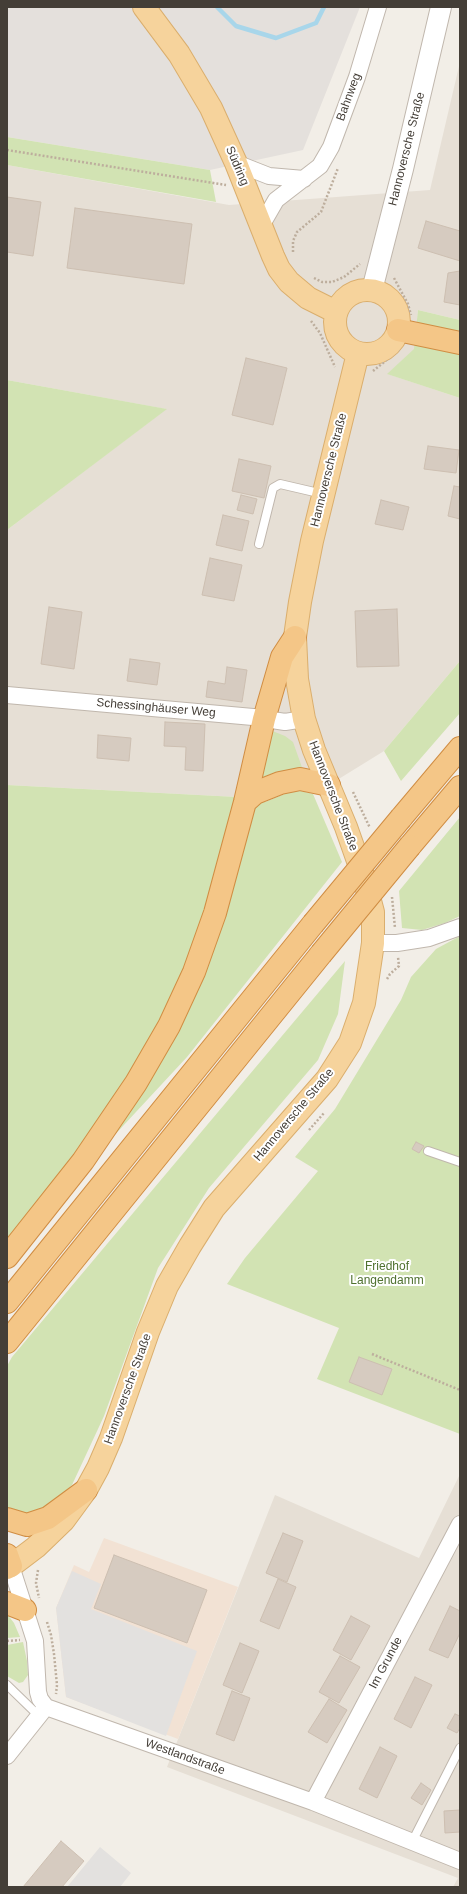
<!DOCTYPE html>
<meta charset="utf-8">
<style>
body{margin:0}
#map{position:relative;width:467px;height:1894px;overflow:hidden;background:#f2eee7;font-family:Arial,sans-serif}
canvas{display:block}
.frame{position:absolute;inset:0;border:8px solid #443e37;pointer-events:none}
</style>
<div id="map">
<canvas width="467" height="1894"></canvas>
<div class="frame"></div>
</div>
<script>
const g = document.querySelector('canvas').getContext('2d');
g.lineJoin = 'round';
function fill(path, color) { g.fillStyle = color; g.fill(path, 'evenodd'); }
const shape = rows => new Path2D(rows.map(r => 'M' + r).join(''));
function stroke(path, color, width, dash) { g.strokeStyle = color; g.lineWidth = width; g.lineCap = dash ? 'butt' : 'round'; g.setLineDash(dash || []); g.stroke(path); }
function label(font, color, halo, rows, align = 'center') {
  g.font = font + ' Arial,sans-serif'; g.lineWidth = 4; g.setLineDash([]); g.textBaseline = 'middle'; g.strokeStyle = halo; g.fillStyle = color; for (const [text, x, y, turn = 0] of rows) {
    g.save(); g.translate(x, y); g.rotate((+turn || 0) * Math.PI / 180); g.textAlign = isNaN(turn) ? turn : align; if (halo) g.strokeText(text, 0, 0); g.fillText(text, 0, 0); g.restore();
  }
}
fill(shape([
 [460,62,460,320,418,310,415,349,388,374,460,398,460,661,384,751,329,785,237,797,7,785,7,530,166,409,7,380,7,165,229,205,430,190],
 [460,1474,460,1887,453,1887,458,1878,167,1767,275,1495,419,1558]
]), '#e6dfd5');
fill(shape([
 [104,1538,238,1587,178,1739,66,1697,56,1608,74,1565,89,1572]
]), '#f2e2d4');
fill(shape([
 [7,7,360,7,303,150,210,170,7,137]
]), '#e4e0dc');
fill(shape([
 [7,137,210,170,216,202,7,165],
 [418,310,460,320,460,398,387,374,414,349],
 [7,380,167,409,7,530],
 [460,661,460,713,401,781,384,751],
 [270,730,285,736,293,742,304,773,257,785],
 [7,785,237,797,265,802,289,792,301,791,313,794,342,862,187,1057,7,1251],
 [460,817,460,916,445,923,422,930,402,928,399,891],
 [460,936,460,1434,317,1379,339,1328,227,1284,245,1258,318,1171,295,1157,335,1109,401,1000,411,977,436,949],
 [345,961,338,1014,318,1060,209,1188,158,1268,104,1416,72,1485,44,1513,17,1516,7,1512,7,1366,12,1357],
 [7,1614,14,1623,20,1637,7,1638],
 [23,1642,27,1661,28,1675,23,1682,19,1683,7,1676,7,1645]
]), '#d2e3b3');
fill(shape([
 [72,1571,101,1584,91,1609,197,1651,166,1736,66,1697,56,1608],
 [100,1847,131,1873,120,1887,67,1887]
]), '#e3e1df');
stroke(shape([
 [217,7,236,26,276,38,316,23,324,7]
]), '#a8d6ea', 4.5);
const building = shape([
 [7,197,41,202,33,256,7,252,7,197],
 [75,208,192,224,184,284,67,268,75,208],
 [426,221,460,231,460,261,418,248,426,221],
 [460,271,460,305,444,302,448,273,460,271],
 [246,358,287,368,273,425,232,415,246,358],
 [428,446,459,450,456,473,424,469,428,446],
 [239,459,271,466,264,498,232,491,239,459],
 [454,486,460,487,460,519,448,516,454,486],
 [241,495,257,499,253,514,237,510,241,495],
 [381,500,409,507,403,530,375,524,381,500],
 [223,515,249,521,242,551,216,545,223,515],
 [210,558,242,565,234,601,202,595,210,558],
 [49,607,82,612,74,669,41,664,49,607],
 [397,609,399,666,357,667,355,611,397,609],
 [130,659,160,663,157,685,127,681,130,659],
 [227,667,247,670,242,702,206,697,208,681,225,684,227,667],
 [165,722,205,724,203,771,185,770,186,747,164,746,165,722],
 [98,735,131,738,129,761,97,758,98,735],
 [416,1142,424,1146,419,1153,412,1149,416,1142],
 [359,1357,392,1369,382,1395,349,1382,359,1357],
 [283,1533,303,1541,287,1582,266,1573,283,1533],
 [114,1555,207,1590,187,1643,94,1608,114,1555],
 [278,1579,296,1587,279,1629,260,1621,278,1579],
 [450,1606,460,1611,460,1633,448,1658,429,1650,450,1606],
 [351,1616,370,1626,351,1660,333,1650,351,1616],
 [240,1643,259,1651,242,1693,223,1685,240,1643],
 [340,1656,360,1667,339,1703,319,1692,340,1656],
 [415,1677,432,1685,411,1728,394,1719,415,1677],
 [232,1691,250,1698,234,1741,216,1734,232,1691],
 [329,1699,347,1710,327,1743,308,1732,329,1699],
 [455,1714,460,1716,460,1728,457,1733,447,1728,455,1714],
 [380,1747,397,1756,377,1798,359,1789,380,1747],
 [421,1783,431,1790,422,1805,411,1798,421,1783],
 [460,1810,460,1832,445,1833,444,1811,460,1810],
 [61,1841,84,1861,62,1887,23,1887,61,1841]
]);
fill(building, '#d6cbc0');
stroke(building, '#cdbfb1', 1);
const service = shape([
 [259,544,273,488,280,484,323,494],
 [428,1151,460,1162],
 [7,1685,39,1716],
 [412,1842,460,1748]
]);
const minor = shape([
 [236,163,269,176,304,179],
 [261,226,276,200,320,166,331,147,357,77,378,7],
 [7,695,253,717,285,722,304,719],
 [373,943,397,943,429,938,460,927],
 [11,1566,35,1641,38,1692,40,1699,46,1707,313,1802,460,1861],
 [7,1756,46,1707],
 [313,1802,460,1524]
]);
const tertiary = shape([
 [372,290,403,169,441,7]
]);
const primary = shape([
 [144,7,179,54,211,108,236,163,273,256,279,269,289,282,308,298,336,312],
 '335 322a32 32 0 1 1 64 0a32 32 0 1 1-64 0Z',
 [11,1566,36,1547,64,1520,86,1490,98,1468,111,1438,148,1332,167,1286,190,1246,214,1208,327,1079,350,1043,364,1003,373,943,373,912,364,878,346,827,314,750,304,719,297,679,295,637,300,602,312,541,358,353]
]);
const trunk = shape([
 [398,330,460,343],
 [245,802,255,793,280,783,300,779,329,785],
 [401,818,460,748],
 [410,846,460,787],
 [7,1257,83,1161,136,1083,169,1026,194,972,215,913,245,802,264,719,282,657,295,637],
 [7,1302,313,924],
 [7,1342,321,954],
 [7,1519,27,1525,48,1518,86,1490],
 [7,1555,11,1566,7,1568],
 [7,1603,25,1610]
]);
stroke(service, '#c0b7ad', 10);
stroke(minor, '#c0b7ad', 18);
stroke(tertiary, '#c0b7ad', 22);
stroke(primary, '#daae6d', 24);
stroke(trunk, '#d08d43', 24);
stroke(shape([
 [7,150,226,185],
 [293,252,293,241,297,232,321,212,338,168],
 [314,278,322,282,332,282,344,277,360,264],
 [394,278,408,304,411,315],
 [311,321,320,333,335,367],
 [373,371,400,349],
 [353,792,370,828],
 [392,897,395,928],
 [387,979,390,974,399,966,398,957],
 [309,1130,324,1113],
 [372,1354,460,1390],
 [38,1570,36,1583,39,1598],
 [47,1622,51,1635,54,1654,57,1685,56,1694],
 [7,1641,20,1640]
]), '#bdae9d', 2.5, [2, 2]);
stroke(service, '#fff', 8);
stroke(minor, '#fff', 16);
stroke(tertiary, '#fff', 20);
stroke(primary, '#f6d39c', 22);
stroke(trunk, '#f4c687', 22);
const trunkBridge = shape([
 [313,924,401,818],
 [321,954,410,846]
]);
stroke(trunkBridge, '#d08d43', 24, []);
stroke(trunkBridge, '#f4c687', 22);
label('12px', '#443e37', '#fff', [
 ["Bahnweg",349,97,-70],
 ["Hannoversche Straße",407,149,-76],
 ["Südring",237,166,67],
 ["Hannoversche Straße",329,470,-76],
 ["Schessinghäuser Weg",156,708,5],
 ["Hannoversche Straße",333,796,69],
 ["Hannoversche Straße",294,1115,-50],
 ["Hannoversche Straße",128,1389,-70],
 ["Im Grunde",386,1663,-62],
 ["Westlandstraße",185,1757,20]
]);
label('12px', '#4f712f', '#fff', [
 ["Friedhof",387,1267],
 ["Langendamm",387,1281]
]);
</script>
